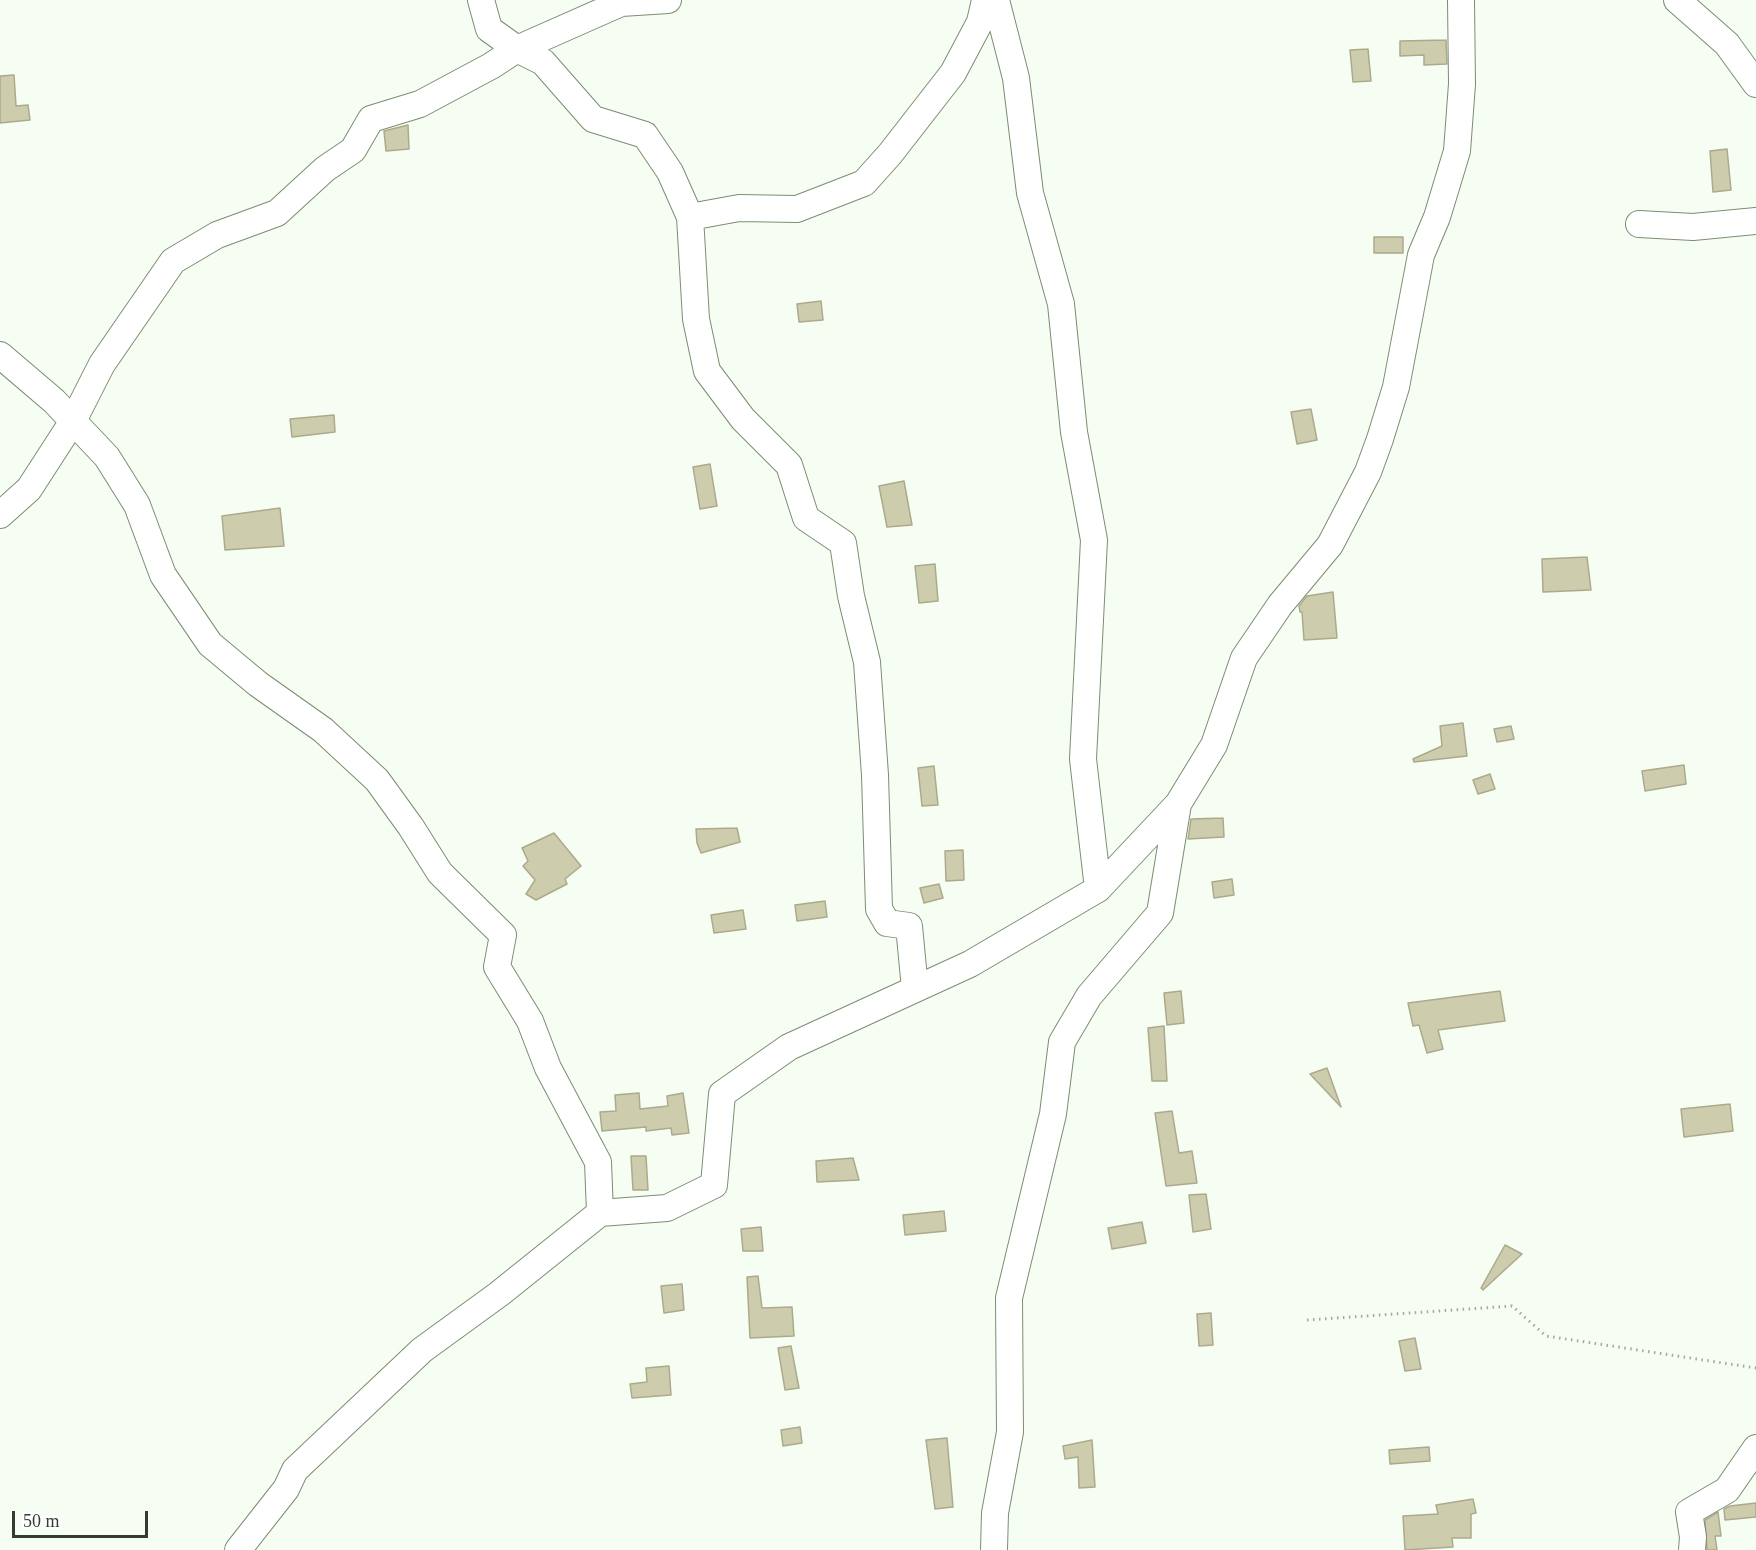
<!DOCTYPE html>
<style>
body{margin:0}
#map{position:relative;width:1756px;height:1550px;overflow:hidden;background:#f6fef3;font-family:Georgia,serif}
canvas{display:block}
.scale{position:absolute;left:12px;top:1511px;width:136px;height:27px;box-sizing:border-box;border:3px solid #343c31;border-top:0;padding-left:8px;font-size:18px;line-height:21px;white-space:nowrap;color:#343c31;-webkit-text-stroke:4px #fff;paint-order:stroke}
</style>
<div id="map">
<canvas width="1756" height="1550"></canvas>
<div class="scale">50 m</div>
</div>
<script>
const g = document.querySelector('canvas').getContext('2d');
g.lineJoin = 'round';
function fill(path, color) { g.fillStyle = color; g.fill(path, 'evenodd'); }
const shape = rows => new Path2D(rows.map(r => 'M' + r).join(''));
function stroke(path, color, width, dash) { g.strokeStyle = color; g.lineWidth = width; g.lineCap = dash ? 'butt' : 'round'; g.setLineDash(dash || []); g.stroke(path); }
const building = shape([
 [1446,40,1447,64,1424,65,1424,55,1400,56,1400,41,1446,40],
 [1368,49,1371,81,1353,82,1350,50,1368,49],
 [14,75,16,106,28,105,30,120,0,123,0,76,14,75],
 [408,125,409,149,386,151,384,131,408,125],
 [1727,149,1731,190,1713,192,1710,151,1727,149],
 [1374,237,1403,237,1403,253,1374,253,1374,237],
 [821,301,823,320,799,322,797,304,821,301],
 [1311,409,1317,440,1297,444,1291,412,1311,409],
 [334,415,335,432,292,437,290,419,334,415],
 [710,464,717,506,700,509,693,467,710,464],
 [904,481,912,525,887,527,879,486,904,481],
 [280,508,284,546,225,550,222,516,280,508],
 [1587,557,1591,590,1543,592,1542,559,1587,557],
 [935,564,938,601,919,603,915,566,935,564],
 [1333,592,1337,638,1304,640,1302,612,1300,612,1299,606,1307,596,1333,592],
 [1463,723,1467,756,1414,762,1413,759,1442,746,1440,726,1463,723],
 [1511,726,1514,739,1497,742,1494,729,1511,726],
 [1684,765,1686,784,1645,791,1642,771,1684,765],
 [934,766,938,805,922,806,918,768,934,766],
 [1490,774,1495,789,1478,794,1473,780,1490,774],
 [1223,818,1224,837,1188,839,1191,819,1223,818],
 [737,828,740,842,701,853,697,843,696,829,737,828],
 [554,833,581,866,565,879,567,884,536,900,526,894,535,880,523,866,528,861,522,848,554,833],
 [963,850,964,880,946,881,945,851,963,850],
 [1232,879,1234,895,1214,898,1212,882,1232,879],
 [939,884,943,898,924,903,920,888,939,884],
 [825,901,827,917,797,921,795,905,825,901],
 [743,910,746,929,714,933,711,915,743,910],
 [1181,991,1184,1023,1167,1025,1164,993,1181,991],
 [1500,991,1505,1021,1438,1030,1443,1049,1427,1053,1419,1025,1413,1026,1408,1003,1500,991],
 [1164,1026,1167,1081,1152,1081,1148,1028,1164,1026],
 [1327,1068,1341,1107,1310,1074,1327,1068],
 [639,1093,640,1109,668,1106,667,1096,683,1093,689,1133,672,1135,671,1128,646,1131,646,1127,602,1131,600,1112,616,1111,615,1095,639,1093],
 [1730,1104,1733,1131,1684,1137,1681,1109,1730,1104],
 [1172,1111,1179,1153,1192,1151,1197,1183,1166,1186,1155,1113,1172,1111],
 [631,1156,646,1156,648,1190,633,1190,631,1156],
 [853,1158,859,1180,817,1182,816,1161,853,1158],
 [1206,1194,1211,1229,1193,1232,1189,1195,1206,1194],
 [944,1211,946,1231,905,1235,903,1215,944,1211],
 [1142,1222,1146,1243,1112,1249,1108,1228,1142,1222],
 [761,1227,763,1251,743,1251,741,1229,761,1227],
 [1505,1245,1522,1254,1483,1290,1481,1288,1505,1245],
 [758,1276,762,1308,792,1307,794,1336,750,1338,747,1277,758,1276],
 [682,1284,684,1310,664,1313,661,1286,682,1284],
 [1211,1313,1213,1345,1199,1346,1197,1314,1211,1313],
 [1415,1338,1421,1369,1405,1371,1399,1341,1415,1338],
 [791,1346,799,1388,785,1390,778,1348,791,1346],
 [669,1366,671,1395,632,1398,630,1384,647,1382,646,1368,669,1366],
 [800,1427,802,1443,783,1446,781,1430,800,1427],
 [947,1438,953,1507,935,1509,926,1440,947,1438],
 [1092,1440,1095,1487,1079,1488,1078,1457,1065,1459,1063,1446,1092,1440],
 [1429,1447,1430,1461,1390,1464,1389,1450,1429,1447],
 [1473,1499,1476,1513,1471,1514,1471,1538,1452,1538,1453,1547,1405,1550,1403,1516,1438,1514,1436,1505,1473,1499],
 [1756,1503,1756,1517,1725,1520,1724,1509,1730,1506,1756,1503],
 [1718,1512,1721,1536,1715,1536,1717,1550,1707,1550,1705,1520,1718,1512]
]);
fill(building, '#cdcdad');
stroke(building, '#abaa8b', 1.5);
const minor = shape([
 [481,0,489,29,517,49,543,62,593,119,645,135,670,172,690,217,696,319,707,371,743,419,789,465,806,518,843,543,851,596,867,662,875,775,879,909,887,923,909,926,915,989],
 [996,0,1016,78,1030,193,1061,304,1074,432,1094,540,1083,759,1098,889],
 [1677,0,1727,44,1756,84],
 [690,217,739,208,797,209,864,183,890,154,953,73,980,22,985,0],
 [1639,224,1693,227,1756,221],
 [0,355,54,401,107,457,137,505,163,575,210,644,258,684,323,730,377,780,411,827,440,873,503,935,497,967,530,1021,548,1068,598,1162,600,1213],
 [0,515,29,489,73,421,102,364,173,261,217,235,277,213,325,169,353,150,371,119,420,104,491,66,517,49,621,3,668,0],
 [238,1550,286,1489,295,1470,422,1350,499,1294,600,1213,667,1208,714,1185,722,1094,789,1047,970,964,1098,889,1178,804,1214,745,1244,658,1280,605,1330,545,1368,472,1380,439,1396,387,1421,255,1437,217,1457,151,1462,84,1461,0],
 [994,1550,995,1513,1010,1432,1009,1298,1053,1114,1062,1042,1089,996,1160,913,1178,804],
 [1692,1550,1693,1537,1689,1512,1727,1490,1756,1448]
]);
stroke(minor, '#7b8d73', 28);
stroke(shape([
 [1307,1320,1512,1306,1546,1336,1756,1368]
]), '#a1a99e', 3, [1.5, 4.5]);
stroke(minor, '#fff', 26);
</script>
